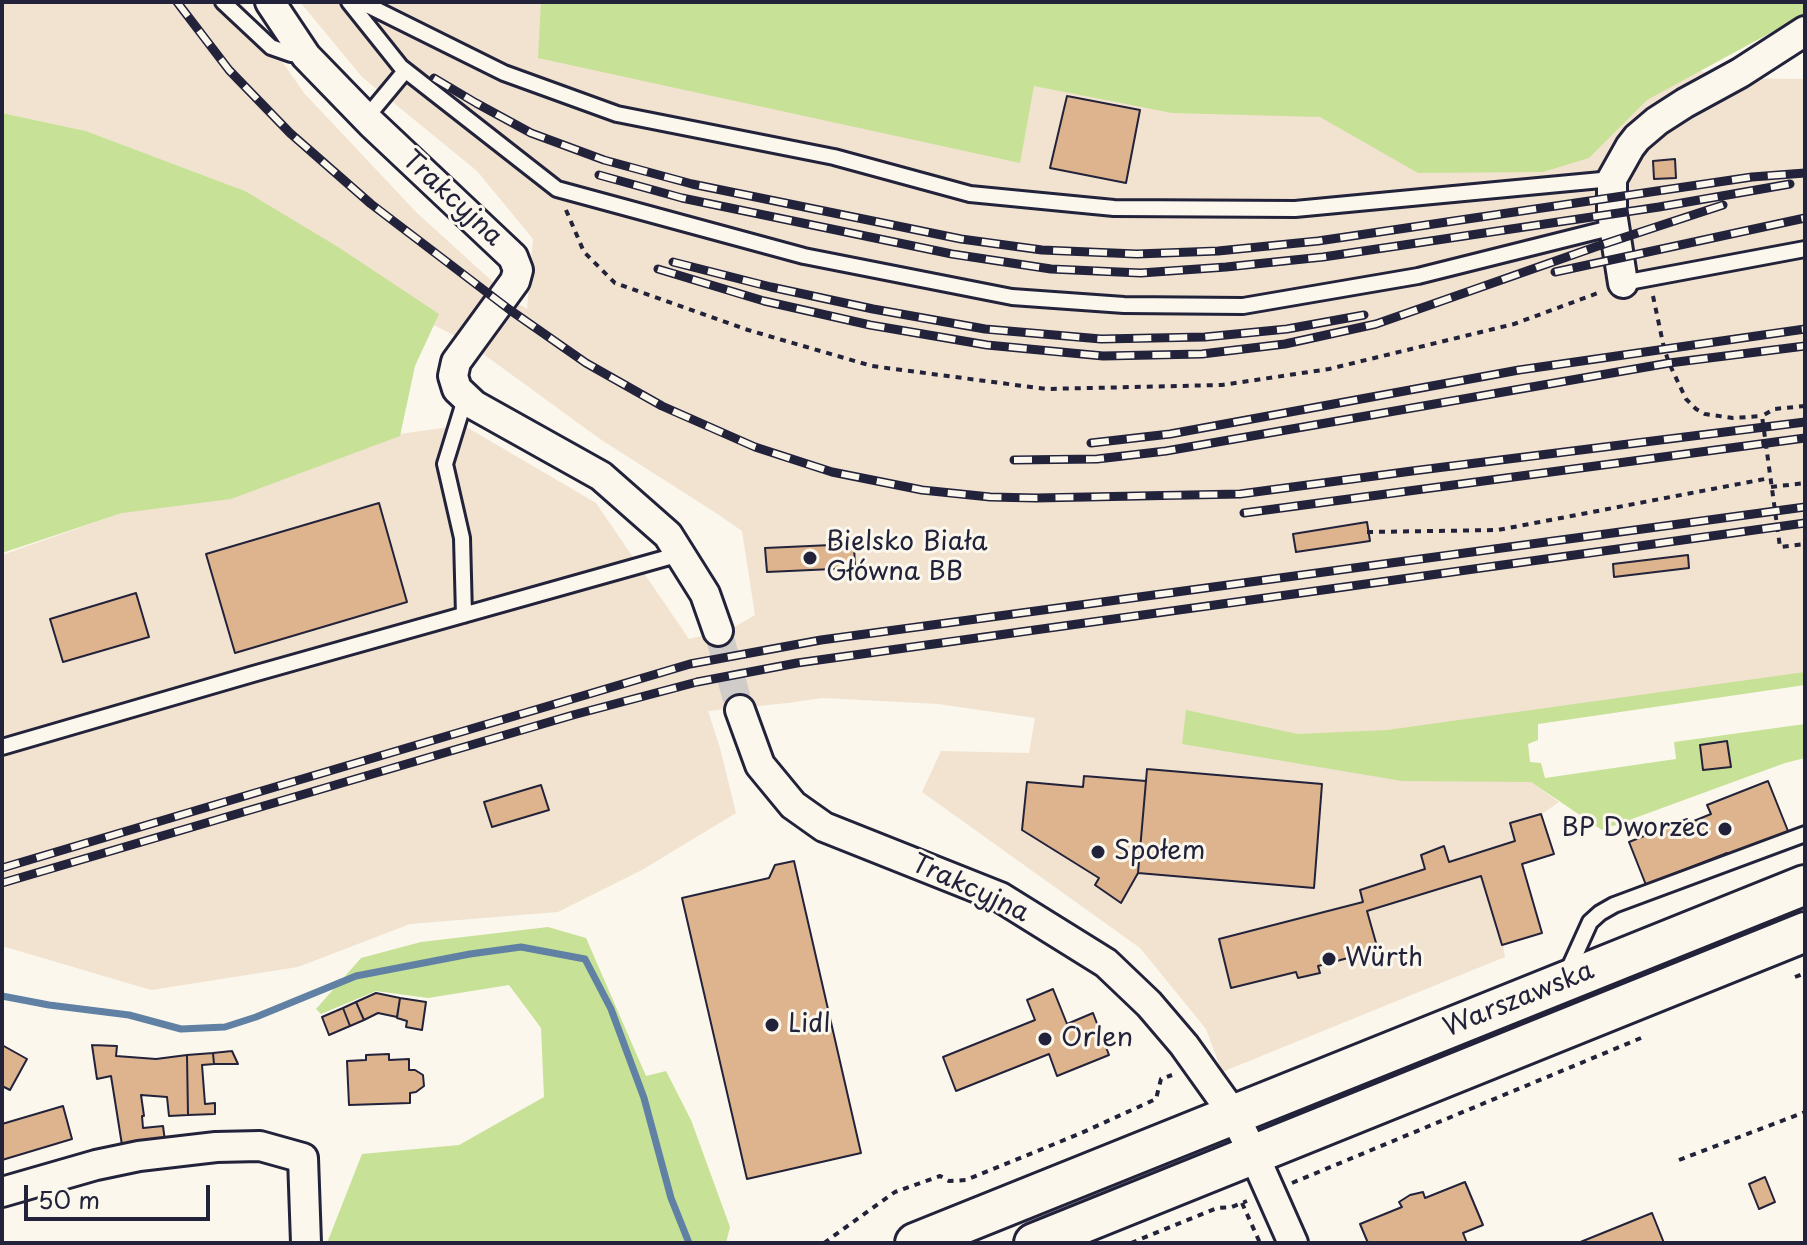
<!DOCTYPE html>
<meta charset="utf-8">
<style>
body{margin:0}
#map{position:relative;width:1807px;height:1245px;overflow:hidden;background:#fbf7ec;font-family:"Playpen Sans",sans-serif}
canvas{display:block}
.frame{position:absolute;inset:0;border:4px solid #22223b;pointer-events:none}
.scale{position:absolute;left:24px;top:1185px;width:186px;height:36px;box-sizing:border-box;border:4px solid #22223b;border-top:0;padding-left:10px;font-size:24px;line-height:28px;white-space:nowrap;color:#22223b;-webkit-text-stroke:6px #fbf7ec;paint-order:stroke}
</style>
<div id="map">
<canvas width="1807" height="1245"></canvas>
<div class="frame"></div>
<div class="scale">50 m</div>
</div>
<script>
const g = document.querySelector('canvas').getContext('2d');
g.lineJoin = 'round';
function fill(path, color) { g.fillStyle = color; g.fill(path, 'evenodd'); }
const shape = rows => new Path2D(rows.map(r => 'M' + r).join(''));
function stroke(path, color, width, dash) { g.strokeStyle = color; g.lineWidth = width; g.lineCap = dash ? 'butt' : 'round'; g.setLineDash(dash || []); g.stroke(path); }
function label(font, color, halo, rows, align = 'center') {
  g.font = font + ' "Playpen Sans",sans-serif'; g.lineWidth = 6; g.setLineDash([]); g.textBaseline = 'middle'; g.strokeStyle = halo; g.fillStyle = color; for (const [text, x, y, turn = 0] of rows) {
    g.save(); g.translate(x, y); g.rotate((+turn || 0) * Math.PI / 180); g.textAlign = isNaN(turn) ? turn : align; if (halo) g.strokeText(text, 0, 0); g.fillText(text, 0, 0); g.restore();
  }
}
fill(shape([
 [2,2,241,2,304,93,417,213,514,301,527,309,533,239,477,171,362,77,300,2,1537,2,1650,53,1721,78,1805,79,1805,684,1526,725,1531,782,1559,802,1542,814,1554,854,1522,865,1542,933,1503,945,1505,957,1222,1072,1206,1029,1140,948,922,792,941,751,1029,753,1035,718,938,704,822,698,788,703,708,711,720,748,736,813,642,870,558,912,410,924,298,967,151,990,2,946,2,555,309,447,463,425,596,503,689,639,733,628,755,615,742,531,713,511,600,439,464,340,419,318,245,191,86,131,2,113]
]), '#f2e3d0');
fill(shape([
 [541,2,1805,2,1805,14,1647,100,1589,158,1543,172,1418,173,1320,117,1172,113,1034,86,1020,163,538,58],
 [2,113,86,131,245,191,338,247,439,314,415,366,400,436,231,499,122,513,2,553],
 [1805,672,1805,685,1538,724,1538,740,1528,744,1530,762,1541,763,1545,778,1676,759,1674,742,1805,724,1805,758,1785,763,1602,830,1531,782,1402,781,1182,744,1186,710,1298,734,1387,730],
 [548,927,586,938,646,1076,666,1071,691,1120,730,1227,726,1243,327,1243,362,1154,459,1145,544,1097,541,1028,509,985,428,998,376,991,321,1014,316,1009,361,958,421,942]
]), '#c7e197');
stroke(shape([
 [2,996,49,1005,129,1015,181,1029,225,1027,256,1017,356,976,470,954,521,947,585,959,611,1009,644,1098,671,1198,689,1243]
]), '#6081a3', 7);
const building = shape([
 [1067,96,1140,110,1126,183,1050,168,1067,96],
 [1675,159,1676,178,1654,179,1653,161,1675,159],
 [379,503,407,602,235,653,206,554,379,503],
 [1367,522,1370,541,1296,552,1293,534,1367,522],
 [854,544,855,568,767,572,765,548,854,544],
 [1688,555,1689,568,1614,577,1613,564,1688,555],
 [136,593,149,637,63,662,50,619,136,593],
 [1727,741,1731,767,1703,770,1700,745,1727,741],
 [1147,769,1322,784,1314,888,1138,873,1147,769],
 [1084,776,1146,781,1138,873,1121,903,1095,885,1099,878,1022,830,1027,782,1083,787,1084,776],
 [1768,781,1790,836,1729,860,1727,853,1646,885,1629,842,1687,819,1689,823,1711,814,1707,805,1768,781],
 [541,785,549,810,492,827,484,802,541,785],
 [1541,814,1554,854,1522,864,1542,933,1502,945,1481,876,1367,911,1378,950,1318,966,1320,973,1298,978,1296,972,1231,988,1219,939,1363,902,1360,890,1425,869,1421,855,1444,846,1449,862,1515,841,1510,823,1541,814],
 [794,861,861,1153,747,1179,682,898,769,878,775,865,794,861],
 [1053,989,1067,1024,1093,1013,1109,1055,1057,1076,1049,1054,956,1091,943,1057,1035,1020,1027,1000,1053,989],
 [376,993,400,998,397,1017,378,1013,364,1020,356,1002,376,993],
 [400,998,426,1002,422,1030,406,1027,407,1021,397,1018,400,998],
 [356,1002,364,1020,350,1026,343,1008,356,1002],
 [343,1008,350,1026,329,1035,322,1017,343,1008],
 [2,1045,27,1059,10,1090,2,1086,2,1045],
 [92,1045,117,1046,116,1056,156,1059,187,1055,188,1115,169,1116,167,1097,141,1095,144,1116,142,1116,143,1128,163,1126,165,1141,122,1145,111,1076,97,1079,92,1045],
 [232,1051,238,1064,214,1064,213,1053,232,1051],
 [213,1053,214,1064,202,1065,205,1104,215,1103,215,1114,188,1115,187,1055,213,1053],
 [389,1054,389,1060,409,1059,409,1070,415,1070,423,1075,424,1086,416,1092,410,1093,410,1103,349,1105,347,1061,366,1060,366,1055,389,1054],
 [63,1106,72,1139,2,1160,2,1124,63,1106],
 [1765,1177,1775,1202,1759,1209,1749,1184,1765,1177],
 [1465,1182,1483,1225,1463,1233,1467,1243,1368,1243,1360,1224,1402,1207,1399,1202,1410,1195,1423,1192,1425,1198,1465,1182],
 [1652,1213,1664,1243,1578,1243,1652,1213]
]);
fill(building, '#ddb48d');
stroke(building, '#22223b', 2);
stroke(shape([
 [718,631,740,710]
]), '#d0ccc9', 28, [28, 14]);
const lane = shape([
 [223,2,271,47,291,54,306,55],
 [349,2,401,67,557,189,804,256,1012,297,1124,305,1243,306,1418,276,1614,227],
 [361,2,504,73,617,114,834,157,970,194,1114,208,1295,209,1612,179],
 [366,118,405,71],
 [1623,283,1805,249],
 [464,615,462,538,445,464,465,399],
 [2,747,253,674,680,554],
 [1566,975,1590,922,1600,913,1614,905,1805,834]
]);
const street = shape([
 [270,2,306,56,372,124,513,257,518,270,515,281,456,362,453,376,457,389,474,405,601,476,668,535,705,594,718,631],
 [1623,283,1612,213,1612,179,1630,147,1637,138,1657,121,1685,103,1740,73,1805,31],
 [740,710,760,765,793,805,824,827,1000,897,1106,963,1149,1004,1184,1045,1234,1115,1254,1155,1293,1243],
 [2,1192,96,1165,139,1156,216,1147,260,1146,303,1158,306,1243]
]);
const secondary = shape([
 [915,1243,1805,885],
 [1034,1243,1805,932]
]);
stroke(lane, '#22223b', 20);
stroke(street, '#22223b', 34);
stroke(secondary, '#22223b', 44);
stroke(shape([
 [566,210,584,252,615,283,748,330,872,366,1046,389,1222,385,1329,369,1514,324,1598,293],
 [1653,296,1664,348,1669,363,1686,399,1696,409,1705,414,1733,418,1762,416],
 [1805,406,1774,409,1762,416,1780,547,1805,544],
 [1771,487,1805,483],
 [1367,532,1498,530,1770,478],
 [1795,977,1805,973],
 [1679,1160,1805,1112],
 [1292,1183,1641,1038],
 [1242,1203,1260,1243],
 [824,1243,895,1192,940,1176,949,1181,966,1180,1079,1134,1156,1099,1161,1079,1172,1075],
 [1131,1243,1217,1208,1232,1207,1247,1201]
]), '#22223b', 4, [6, 6]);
stroke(lane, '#fbf7ec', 14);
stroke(street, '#fbf7ec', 28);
stroke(secondary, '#fbf7ec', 38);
const rail = shape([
 [177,2,229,70,290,133,371,204,510,310,586,363,662,406,755,447,832,472,922,490,990,497,1036,498,1240,494,1412,471,1805,422],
 [434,78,476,103,531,133,604,160,692,184,961,239,1042,250,1137,254,1218,251,1318,241,1752,177,1805,173],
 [599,175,682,198,952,254,1051,269,1141,273,1226,267,1323,257,1659,207,1790,184],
 [673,262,771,287,873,309,985,329,1101,339,1205,337,1287,329,1364,315],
 [658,269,764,301,870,325,987,345,1103,356,1202,354,1285,344,1376,324,1598,246,1723,205],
 [1555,272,1805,218],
 [1091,443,1170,434,1519,370,1805,329],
 [1014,460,1097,459,1166,451,1669,363,1805,346],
 [1244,513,1805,438],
 [2,868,690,664,821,640,1805,507],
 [2,883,573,715,697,682,797,663,1805,523]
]);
stroke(rail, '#22223b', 9);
stroke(rail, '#fbf7ec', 6, [18]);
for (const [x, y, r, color] of [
 [810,558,8,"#22223b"],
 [1725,829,8,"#22223b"],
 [1098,852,8,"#22223b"],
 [1329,959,8,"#22223b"],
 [772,1025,8,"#22223b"],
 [1045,1039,8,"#22223b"]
]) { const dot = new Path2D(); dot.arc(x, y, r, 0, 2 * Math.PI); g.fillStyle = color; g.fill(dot); stroke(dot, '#fbf7ec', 3); }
label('26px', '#22223b', '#fbf7ec', [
 ["Trakcyjna",452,199,43],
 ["Trakcyjna",970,889,25],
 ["Warszawska",1519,1000,-22]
]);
label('26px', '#22223b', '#fbf7ec', [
 ["Bielsko Biała",826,543],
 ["Główna BB",826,573],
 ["BP Dworzec",1709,829,"right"],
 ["Społem",1114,852],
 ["Würth",1345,959],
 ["Lidl",788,1025],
 ["Orlen",1061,1039]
], 'left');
</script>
